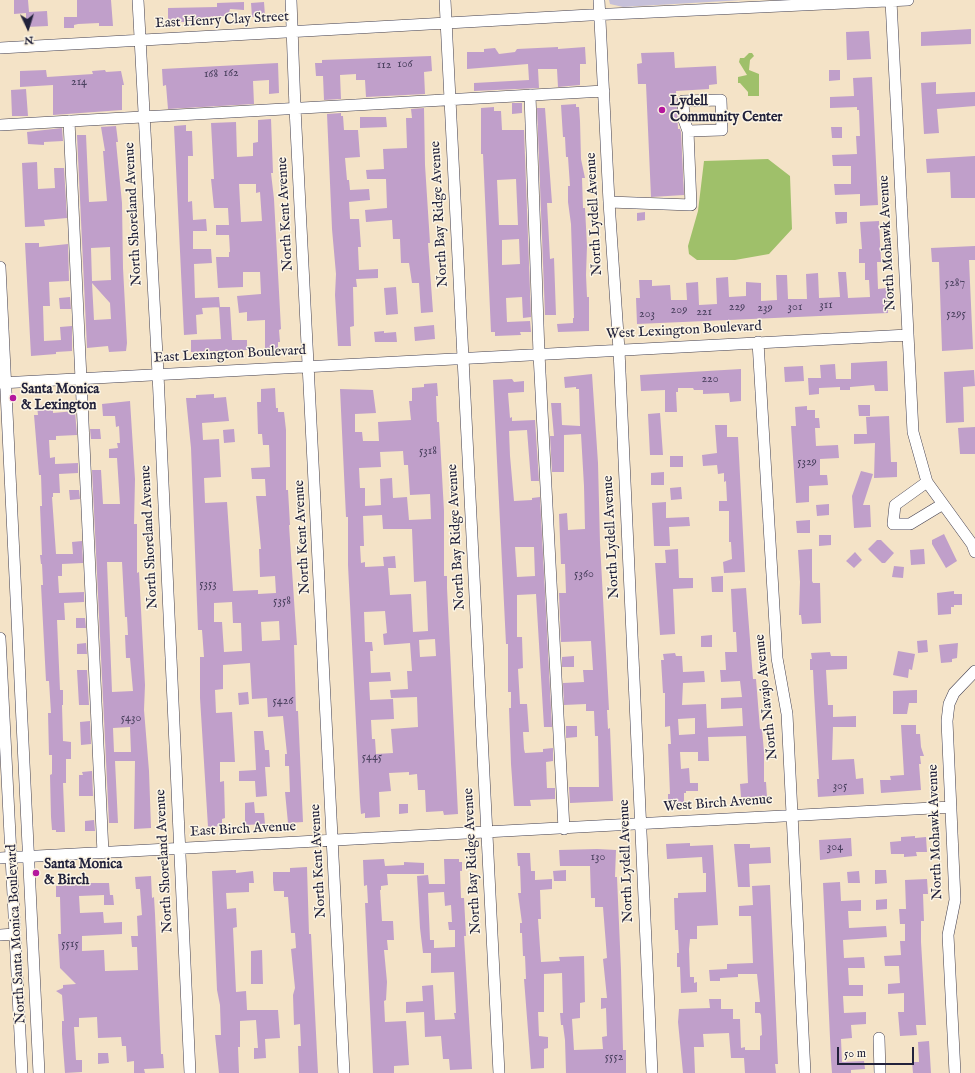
<!DOCTYPE html>
<style>
body{margin:0}
#map{position:relative;width:975px;height:1073px;overflow:hidden;background:#f4e3c7;font-family:"IM FELL English",serif}
canvas{display:block}
.north{position:absolute;left:8px;top:8px;width:40px;height:40px;-webkit-text-stroke:3px #fcf5e5;paint-order:stroke;rotate:176deg;font-size:11px;font-weight:700;line-height:16px;text-align:center;color:#22223b}
.north::after{content:'';display:block;margin:auto;width:14px;height:18px;background:#22223b;clip-path:polygon(50% 0,100% 100%,50% 72%,0 100%)}
.scale{position:absolute;left:837px;top:1047px;width:77px;height:18px;box-sizing:border-box;border:2px solid #22223b;border-top:0;padding-left:5px;font-size:12px;line-height:14px;white-space:nowrap;color:#22223b;-webkit-text-stroke:3px #fcf5e5;paint-order:stroke}
</style>
<div id="map">
<canvas width="975" height="1073"></canvas>
<div class="north">N</div>
<div class="scale">50 m</div>
</div>
<script>
const g = document.querySelector('canvas').getContext('2d');
g.lineJoin = 'round';
function fill(path, color) { g.fillStyle = color; g.fill(path, 'evenodd'); }
const shape = rows => new Path2D(rows.map(r => 'M' + r).join(''));
function stroke(path, color, width, dash) { g.strokeStyle = color; g.lineWidth = width; g.lineCap = dash ? 'butt' : 'round'; g.setLineDash(dash || []); g.stroke(path); }
function label(font, color, halo, rows, align = 'center') {
  g.font = font + ' "IM FELL English",serif'; g.lineWidth = 3; g.setLineDash([]); g.textBaseline = 'middle'; g.strokeStyle = halo; g.fillStyle = color; for (const [text, x, y, turn = 0] of rows) {
    g.save(); g.translate(x, y); g.rotate((+turn || 0) * Math.PI / 180); g.textAlign = isNaN(turn) ? turn : align; if (halo) g.strokeText(text, 0, 0); g.fillText(text, 0, 0); g.restore();
  }
}
fill(shape([
 [609,0,743,0,623,7,610,4]
]), '#c6c0d9');
fill(shape([
 [749,53,752,53,754,56,750,60,749,70,759,74,759,96,748,96,748,92,740,83,738,83,738,77,747,75,739,62,740,58,744,58],
 [768,159,790,176,792,229,769,254,735,260,697,260,689,254,688,246,698,211,704,161]
]), '#9fc06a');
fill(shape([
 [14,0,28,0,29,12,47,11,48,26,26,27,26,13,14,14],
 [77,0,111,0,113,26,99,26,99,23,78,24,74,25,74,28,64,28,64,17,77,17],
 [244,2,244,10,230,9,228,16,208,17,208,20,191,22,168,22,168,8,217,7,217,3],
 [264,2,265,16,252,17,251,3],
 [971,29,971,44,921,46,921,32],
 [869,31,871,59,847,60,846,32],
 [558,47,558,49,585,47,586,64,580,64,580,85,558,87,557,69,538,69,539,88,474,91,474,83,529,80,528,64,467,69,467,52,484,52,484,49,495,48,499,54,515,52,517,49],
 [674,52,675,68,716,66,717,84,709,85,709,89,676,91,678,129,680,129,681,132,684,195,651,197,646,84,638,84,637,64,642,63,641,53],
 [431,56,432,71,424,72,425,94,366,97,365,80,356,80,356,74,340,75,341,99,324,100,323,76,316,76,315,63,322,63,322,60],
 [278,63,279,93,269,94,269,80,253,81,254,104,168,109,166,85,163,86,162,69],
 [46,70,47,77,93,74,92,71,105,70,106,72,121,71,124,85,122,85,122,110,53,115,53,85,20,87,20,71],
 [829,70,840,70,840,80,829,81],
 [872,77,878,205,860,206,860,194,835,195,834,184,851,184,851,166,833,166,832,155,857,154,856,136,860,136,859,110,857,110,857,107,830,108,830,97,854,96,853,78],
 [936,82,936,94,975,92,975,106,937,109,939,133,924,134,921,83],
 [26,89,28,116,12,116,11,90],
 [512,103,522,103,522,113,512,114],
 [576,104,576,107,579,107,580,121,581,159,585,178,582,178,583,208,585,208,587,246,586,275,587,297,589,297,589,331,558,332,557,324,573,323,573,318,574,318,571,224,568,202,568,186,570,186,568,157,566,157,565,137,563,137,561,105],
 [494,107,494,111,501,111,502,130,524,130,531,317,523,318,522,297,506,298,507,322,530,321,531,332,520,332,521,335,495,336,495,332,491,332,483,154,481,154,481,108],
 [516,179,518,225,499,225,497,180],
 [519,239,520,264,502,265,502,240],
 [424,108,425,165,430,243,428,243,433,312,421,313,419,283,412,283,409,263,401,263,400,239,393,239,392,220,366,222,365,210,387,208,386,179,367,179,366,170,384,169,383,149,407,148,406,118,412,118,411,109],
 [537,108,545,108,546,122,552,203,547,203,550,259,554,258,556,315,545,315],
 [341,113,341,116,343,116,344,130,358,130,360,157,345,158,347,180,349,180,350,190,369,189,370,200,349,202,350,219,359,219,361,247,358,247,359,270,378,269,378,278,356,279,357,287,353,287,354,326,350,327,351,346,338,346,335,295,336,274,332,229,327,114],
 [360,117,386,117,387,127,360,128],
 [271,119,273,173,271,173,274,199,281,329,279,330,280,342,278,342,278,349,265,350,265,320,247,321,247,312,239,313,237,296,261,294,260,272,243,272,243,287,218,288,216,257,229,257,229,252,230,252,229,235,216,235,216,225,229,225,228,208,214,208,211,179,214,179,211,123,236,122,237,157,253,156,253,143,258,142,258,120],
 [239,184,256,184,256,193,260,192,262,221,241,222],
 [186,125,186,131,192,131,193,156,188,156,188,202,192,201,193,220,206,219,207,231,193,231,193,249,211,249,212,263,194,264,195,298,219,297,220,307,202,308,203,314,196,315,197,334,184,335,174,126],
 [116,126,118,142,116,142,122,203,123,268,127,343,126,351,109,352,108,346,87,348,77,135,86,135,89,202,107,201,103,151,105,151,101,127],
 [110,247,111,280,92,281,91,248],
 [92,283,110,303,111,319,94,320],
 [831,127,842,127,842,138,832,138],
 [62,128,63,141,44,142,44,145,28,144,27,132],
 [975,156,975,198,951,198,950,172,927,173,926,159],
 [37,162,38,189,55,188,54,168,64,168,67,218,44,220,45,226,25,227,22,163],
 [645,212,645,220,637,221,637,213],
 [835,212,847,212,847,223,836,224],
 [879,221,881,262,877,262,878,289,887,288,888,313,637,324,636,298,640,298,639,280,652,280,652,286,670,285,671,300,687,300,686,283,698,282,699,305,717,304,716,278,728,277,729,297,746,296,746,282,761,283,761,301,777,300,776,275,787,275,788,299,807,299,806,274,818,273,819,298,840,297,838,272,846,272,848,298,870,297,869,280,865,280,865,263,859,263,859,249,862,249,860,222],
 [25,243,39,243,39,247,68,244,69,281,49,282,50,306,43,306,44,341,61,340,60,327,72,326,72,351,56,352,56,354,31,356],
 [975,246,975,260,969,260,973,349,942,351,939,262,932,262,931,248],
 [396,287,398,314,386,315,384,288],
 [70,297,71,309,60,309,59,298],
 [219,307,230,307,232,340,247,340,247,350,191,352,191,340,221,339],
 [434,325,435,339,415,341,414,327],
 [384,331,384,333,396,332,397,342,375,342,374,332],
 [887,361,888,391,875,391,874,385,850,387,850,390,840,390,840,387,819,388,819,394,809,395,808,378,821,378,820,365,835,364,836,379,851,379,851,363],
 [803,366,804,381,785,382,784,367],
 [741,369,741,401,730,402,729,393,703,394,703,390,694,390,693,388,678,388,678,392,676,392,677,412,665,412,665,390,641,391,640,375],
 [974,370,975,386,963,387,964,422,946,423,944,372],
 [592,374,598,463,600,543,609,710,607,710,608,729,610,728,613,801,570,803,569,787,599,787,598,736,595,736,594,711,586,711,586,704,564,705,563,683,584,682,583,670,593,670,591,641,561,642,559,593,566,593,565,564,561,564,559,514,567,513,568,530,585,529,584,486,581,434,564,435,564,472,552,472,550,436,554,436,551,403,561,403,562,425,580,426,579,389,576,389,576,387,565,388,564,377],
 [512,379,514,382,524,381,524,392,508,393,510,418,512,417,512,421,535,420,539,481,531,481,527,430,509,431,510,456,514,501,532,500,532,498,540,497,552,727,544,727,536,594,517,595,517,637,522,637,523,668,518,669,520,704,527,704,529,732,523,732,524,749,525,753,543,752,543,749,553,748,553,761,546,762,547,788,555,788,555,799,530,800,531,806,514,806,511,764,509,708,511,708,511,692,508,692,508,644,506,644,493,380],
 [515,547,534,547,535,576,517,577],
 [437,383,438,396,436,396,437,422,439,422,444,511,444,576,447,576,447,588,458,814,444,815,443,811,426,812,425,790,418,790,417,774,409,775,409,772,389,773,391,791,379,792,380,817,365,818,365,813,361,814,360,802,348,565,348,517,346,517,340,389,373,390,376,413,355,414,355,432,362,432,363,441,379,441,378,422,411,420,409,401,412,401,412,388,424,387,424,384],
 [403,451,404,465,408,465,410,495,430,494,431,519,409,520,407,497,393,498,392,478,380,479,381,505,365,506,365,488,360,488,359,468,381,467,380,452],
 [382,515,383,529,412,529,414,582,426,581,428,631,413,632,411,594,390,595,388,568,396,568,395,556,383,557,384,566,365,567,365,562,361,563,360,546,364,546,363,516],
 [385,611,387,633,383,634,384,645,410,643,412,671,407,671,408,689,390,690,391,698,417,697,418,727,391,729,393,753,376,754,375,739,372,739,371,720,394,719,393,699,370,700,369,682,391,681,390,672,371,673,370,651,373,651,372,642,365,642,364,612],
 [435,639,436,656,420,657,419,640],
 [275,388,276,408,278,408,278,412,284,412,286,430,286,490,288,490,290,525,289,525,297,645,294,645,296,711,298,711,303,822,288,823,285,792,290,792,289,766,285,766,285,754,287,754,283,716,268,717,267,698,252,699,250,663,223,665,223,689,215,690,216,713,232,712,235,762,220,762,220,782,224,781,225,818,222,819,222,826,208,827,200,698,200,657,204,657,202,630,198,630,191,448,186,398,196,398,196,395,214,394,214,398,226,397,229,421,202,423,203,440,219,439,221,477,204,478,205,503,227,502,233,591,258,590,258,594,276,593,275,576,260,577,259,549,261,549,256,496,266,496,265,479,252,479,251,468,270,467,269,445,263,445,262,434,258,434,257,402,261,402,261,389],
 [232,602,233,623,241,623,242,651,224,652,222,622,214,622,214,603],
 [279,621,280,640,262,641,261,622],
 [130,401,135,479,134,524,137,524,137,573,139,572,145,685,144,710,149,771,151,828,134,829,135,761,115,761,118,823,109,823,92,470,101,470,103,504,120,504,117,458,109,458,109,449,118,448,117,443,120,443,119,426,116,427,115,416,103,416,102,404],
 [107,562,122,562,125,617,127,617,128,635,125,635,126,658,130,658,133,691,112,692],
 [130,727,131,752,114,752,113,728],
 [53,405,53,413,75,411,77,435,56,436,56,440,49,440,50,458,55,457,55,464,78,463,78,473,59,474,60,493,53,493,53,497,52,497,56,554,73,554,72,542,82,541,83,563,62,564,62,576,58,576,59,593,84,592,84,602,64,603,65,620,57,620,60,690,63,690,63,705,62,705,63,741,71,742,71,759,66,759,66,783,63,783,65,832,56,832,56,830,52,830,51,817,50,775,52,774,52,755,49,755,48,713,51,713,49,681,46,681,41,585,43,585,42,564,41,564,40,555,42,555,40,506,42,506,41,475,39,475,34,415,38,415,37,406],
 [858,405,870,405,870,416,859,416],
 [807,406,807,410,815,410,815,418,819,418,820,428,815,428,816,446,838,445,839,458,820,459,820,475,827,475,828,485,809,486,809,502,796,503,791,426,796,426,795,407],
 [660,413,663,455,650,455,648,414],
 [889,416,891,462,897,462,897,477,874,478,875,443,854,444,854,434,867,434,866,417],
 [715,425,727,425,727,437,738,437,745,572,724,573,723,562,732,559,731,542,729,542,729,511,719,511,719,501,727,501,726,481,724,482,724,473,718,474,717,465,703,466,702,455,717,453],
 [975,427,975,454,960,454,958,428],
 [90,429,100,429,101,439,91,439],
 [234,429,235,442,224,443,223,430],
 [670,456,683,456,683,467,670,467],
 [861,471,873,474,863,505,870,505,871,527,854,528,852,496],
 [664,472,664,485,651,485,651,473],
 [681,487,682,499,671,500,670,488],
 [69,490,79,490,80,499,70,500],
 [666,502,666,518,689,517,690,526,669,527,670,546,654,546,652,503],
 [829,504,829,515,817,516,816,505],
 [810,520,810,533,797,533,796,521],
 [944,534,957,561,946,568,932,544,932,540],
 [819,535,831,535,831,545,819,546],
 [877,540,881,540,894,553,885,563,882,563,868,549],
 [678,549,679,578,693,578,693,588,673,589,675,634,660,635,655,563,666,563,665,550],
 [812,549,812,581,813,583,820,583,821,623,802,624,801,615,799,615,800,582,798,550],
 [924,549,925,564,911,565,910,550],
 [855,552,862,560,854,568,846,561],
 [894,566,904,567,903,578,892,577],
 [723,576,723,592,712,592,711,577],
 [746,588,753,679,756,679,760,729,762,729,764,752,764,782,766,782,767,797,741,797,740,784,748,783,746,736,708,737,709,761,698,761,698,752,680,752,681,769,689,768,690,783,698,783,698,791,686,791,686,793,684,793,684,803,668,804,668,794,670,794,668,744,671,744,670,726,665,727,665,693,663,693,661,660,664,660,663,654,675,653,676,656,682,656,683,672,704,671,705,682,683,683,682,705,706,704,707,728,743,726,742,708,721,709,721,698,742,697,740,681,721,682,720,670,726,670,725,652,737,652,736,632,733,632,731,589],
 [695,718,695,734,679,735,678,719],
 [954,591,954,594,962,594,962,605,954,605,954,607,951,607,951,614,938,615,937,593],
 [76,618,85,618,86,628,76,628],
 [712,635,712,647,701,647,701,636],
 [927,640,928,652,918,653,917,641],
 [86,643,87,654,77,654,77,644],
 [958,643,957,658,952,659,952,662,941,663,939,645],
 [898,651,915,654,912,670,909,669,908,678,893,675],
 [830,652,831,656,847,656,847,669,826,670,828,705,833,705,833,717,856,716,856,727,833,727,832,760,854,759,856,779,863,778,864,794,818,797,817,779,819,779,814,692,813,670,810,670,810,659,812,659,811,653],
 [574,656,574,667,562,667,562,657],
 [77,670,87,670,89,705,79,705],
 [917,690,917,703,909,703,907,714,893,714,893,691],
 [248,692,249,704,239,705,238,693],
 [90,721,91,744,81,745,80,722],
 [901,725,916,725,916,734,920,734,921,747,924,756,920,756,921,764,919,764,921,790,881,793,880,780,891,780,890,776,904,775],
 [566,726,577,726,577,737,566,738],
 [254,731,263,731,265,750,269,750,270,767,265,767,267,796,256,797,255,781,239,781,239,771,256,770],
 [92,771,93,796,79,796,79,775,83,775,82,772],
 [254,802,255,813,264,813,265,824,245,825,245,803],
 [399,804,408,804,408,813,399,814],
 [94,820,95,831,85,831,85,821],
 [915,836,915,838,926,837,927,852,916,852,917,856,904,857,904,854,891,854,890,842,901,841,901,837],
 [851,838,852,856,820,860,819,840],
 [690,843,690,846,713,845,718,925,697,926,697,939,690,939,689,949,690,977,694,977,694,983,697,982,697,992,681,993,680,967,677,967,677,953,679,953,678,930,675,930,674,898,678,898,678,893,706,892,706,873,703,873,702,857,667,859,666,844],
 [734,844,750,844,750,848,770,847,771,863,749,864,750,887,738,887],
 [597,849,616,850,615,877,617,877,621,970,623,1050,626,1050,626,1073,566,1073,565,1040,563,1025,561,1025,560,1013,563,1013,562,973,544,974,544,1012,538,1012,539,1036,548,1037,548,1048,544,1049,544,1068,531,1069,524,979,526,979,525,956,523,956,522,933,520,933,520,923,522,923,518,893,521,893,520,866,518,866,517,853,530,853,531,871,535,871,535,880,552,879,552,889,540,890,541,919,538,919,541,962,560,961,559,957,584,956,585,1002,580,1003,580,1018,572,1019,574,1050,603,1049,602,1037,607,1036,606,1008,601,1009,601,998,607,998,603,959,607,958,603,907,595,907,595,898,591,898,590,866,560,866,559,850],
 [384,859,385,866,404,865,404,862,424,863,424,874,387,874,388,885,381,886,381,890,380,890,382,921,393,921,394,940,387,940,388,950,384,950,387,982,386,1000,384,1001,385,1022,406,1021,409,1065,394,1066,394,1073,373,1073,365,903,368,903,367,885,364,886,363,860],
 [444,859,459,859,459,862,462,862,462,871,460,871,461,898,464,898,466,936,464,936,472,1069,450,1070,449,1059,443,1059,441,1036,425,1037,424,1012,406,1013,406,1002,423,1001,422,986,433,985,435,1020,455,1019,454,1013,456,1013,454,972,431,973,431,953,423,953,420,928,417,876,428,875,429,884,445,884],
 [444,892,445,906,451,905,452,922,448,922,449,930,455,930,455,947,434,948,434,940,430,940,428,893],
 [307,867,309,934,311,934,318,1073,299,1073,298,1046,301,1046,300,1024,294,1025,293,995,295,988,291,949,296,948,295,933,291,933,288,897,284,897,284,891,274,891,273,882,273,872,290,872,290,868],
 [232,870,236,870,236,873,253,871,254,883,249,883,249,892,226,893,227,909,236,908,237,927,233,928,236,992,246,991,247,1010,278,1010,280,1038,265,1039,266,1058,254,1059,254,1048,258,1048,256,1020,240,1021,240,1047,238,1047,239,1073,219,1073,215,1035,221,1035,220,1005,217,990,212,871],
 [566,870,566,881,554,881,553,871],
 [875,870,886,870,887,883,875,884],
 [859,871,860,883,848,883,847,872],
 [151,876,152,898,154,897,155,914,161,1054,163,1054,164,1068,144,1069,145,1073,134,1073,134,1061,127,1062,126,1046,122,1046,121,1037,98,1038,97,1017,79,1018,79,1027,74,1027,76,1060,82,1060,82,1072,65,1073,62,1034,62,1021,64,1021,62,995,56,991,63,988,63,985,76,984,60,968,58,934,61,934,60,897,56,897,56,886,66,885,65,883,109,883,110,895,106,895,113,895,114,905,104,905,104,895,79,896,80,913,103,912,104,923,122,922,122,934,82,936,82,951,104,950,105,971,138,970,137,947,132,947,131,936,138,936,137,916,142,915,140,889,136,889,135,877],
 [927,879,928,894,923,894,924,921,921,921,921,942,926,1025,916,1025,917,1035,900,1036,898,1012,904,1012,904,993,888,994,888,984,900,983,899,966,885,966,884,956,901,955,900,941,905,941,905,924,900,924,899,909,906,909,905,880],
 [840,882,841,901,861,900,861,911,848,911,849,928,886,926,887,937,843,940,844,958,864,957,865,968,848,968,849,985,863,985,863,996,843,996,844,1013,866,1012,866,1024,851,1025,852,1038,841,1039,842,1062,864,1061,865,1069,851,1070,851,1073,832,1073,831,1060,823,883],
 [770,885,778,1064,775,1064,776,1073,745,1073,744,1058,731,1058,729,1033,703,1034,704,1047,694,1047,695,1073,683,1073,678,1022,679,1009,710,1008,709,999,721,999,721,1009,733,1009,733,1019,740,1019,741,1048,745,1047,745,1050,760,1050,760,1036,762,1035,761,1015,760,1013,755,1013,755,1002,760,1002,757,974,738,974,738,977,720,978,720,981,710,981,709,970,727,969,727,964,753,963,751,916,739,916,739,906,753,905,752,886],
 [887,899,887,909,876,910,876,900],
 [262,950,263,984,251,984,251,951],
 [929,1041,931,1073,913,1073,912,1062,919,1062,918,1042],
 [98,1053,108,1053,109,1063,98,1064]
]), '#c09fca');
const minor = shape([
 [138,0,158,374,190,1073],
 [291,0,295,108,344,1073],
 [445,0,499,1073],
 [599,0,609,202,619,350,652,1073],
 [891,1,913,432,927,482,972,544,975,552],
 [0,48,590,15,908,0],
 [530,95,539,354,564,829],
 [69,121,103,853],
 [0,125,604,91],
 [609,202,691,205,688,131,684,120,683,101,721,100,722,130,688,131],
 [0,267,39,1073],
 [758,342,777,658,787,714,805,1073],
 [0,383,908,335],
 [927,482,895,505,893,524,910,524,943,504],
 [0,638,22,1073],
 [0,858,951,807],
 [0,935,15,934],
 [879,1038,880,1073],
 [955,1073,948,935,955,900,947,721,949,704,954,693,975,671]
]);
stroke(minor, '#423f50', 12);
stroke(minor, '#fff', 11);
for (const [x, y, r, color] of [
 [662,110,4,"#b5179e"],
 [13,398,4,"#b5179e"],
 [36,873,4,"#b5179e"]
]) { const dot = new Path2D(); dot.arc(x, y, r, 0, 2 * Math.PI); g.fillStyle = color; g.fill(dot); stroke(dot, '#fcf5e5', 1.5); }
label('12px', '#4a415f', null, [
 ["106",405,65],
 ["112",384,66],
 ["162",231,74],
 ["168",211,75],
 ["214",79,83],
 ["5287",955,284],
 ["311",826,306],
 ["229",737,308],
 ["301",795,308],
 ["239",765,309],
 ["209",679,311],
 ["221",704,313],
 ["203",647,315],
 ["5295",956,315],
 ["220",710,380],
 ["5318",428,452],
 ["5329",807,463],
 ["5360",584,575],
 ["5353",208,585],
 ["5358",282,602],
 ["5426",283,702],
 ["5430",131,719],
 ["5445",372,758],
 ["305",840,787],
 ["304",835,848],
 ["130",598,858],
 ["5515",70,945],
 ["5552",614,1058]
]);
label('14px', '#22223b', '#fcf5e5', [
 ["East Henry Clay Street",222,21,-3],
 ["North Shoreland Avenue",134,214,-93],
 ["North Kent Avenue",286,214,-93],
 ["North Bay Ridge Avenue",440,214,-93],
 ["North Lydell Avenue",595,214,-93],
 ["North Mohawk Avenue",888,243,-93],
 ["West Lexington Boulevard",684,331,-3],
 ["East Lexington Boulevard",230,355,-3],
 ["North Shoreland Avenue",150,537,-93],
 ["North Kent Avenue",303,537,-93],
 ["North Bay Ridge Avenue",457,537,-93],
 ["North Lydell Avenue",612,537,-93],
 ["North Navajo Avenue",767,697,-96],
 ["West Birch Avenue",718,804,-4],
 ["East Birch Avenue",243,830,-3],
 ["North Mohawk Avenue",936,832,-92],
 ["North Shoreland Avenue",165,861,-93],
 ["North Kent Avenue",319,861,-93],
 ["North Bay Ridge Avenue",473,861,-93],
 ["North Lydell Avenue",627,861,-92],
 ["North Santa Monica Boulevard",17,934,-93]
]);
label('bold 14px', '#22223b', '#fcf5e5', [
 ["Lydell",670,102],
 ["Community Center",670,118],
 ["Santa Monica",21,390],
 ["& Lexington",21,406],
 ["Santa Monica",44,865],
 ["& Birch",44,881]
], 'left');
</script>
